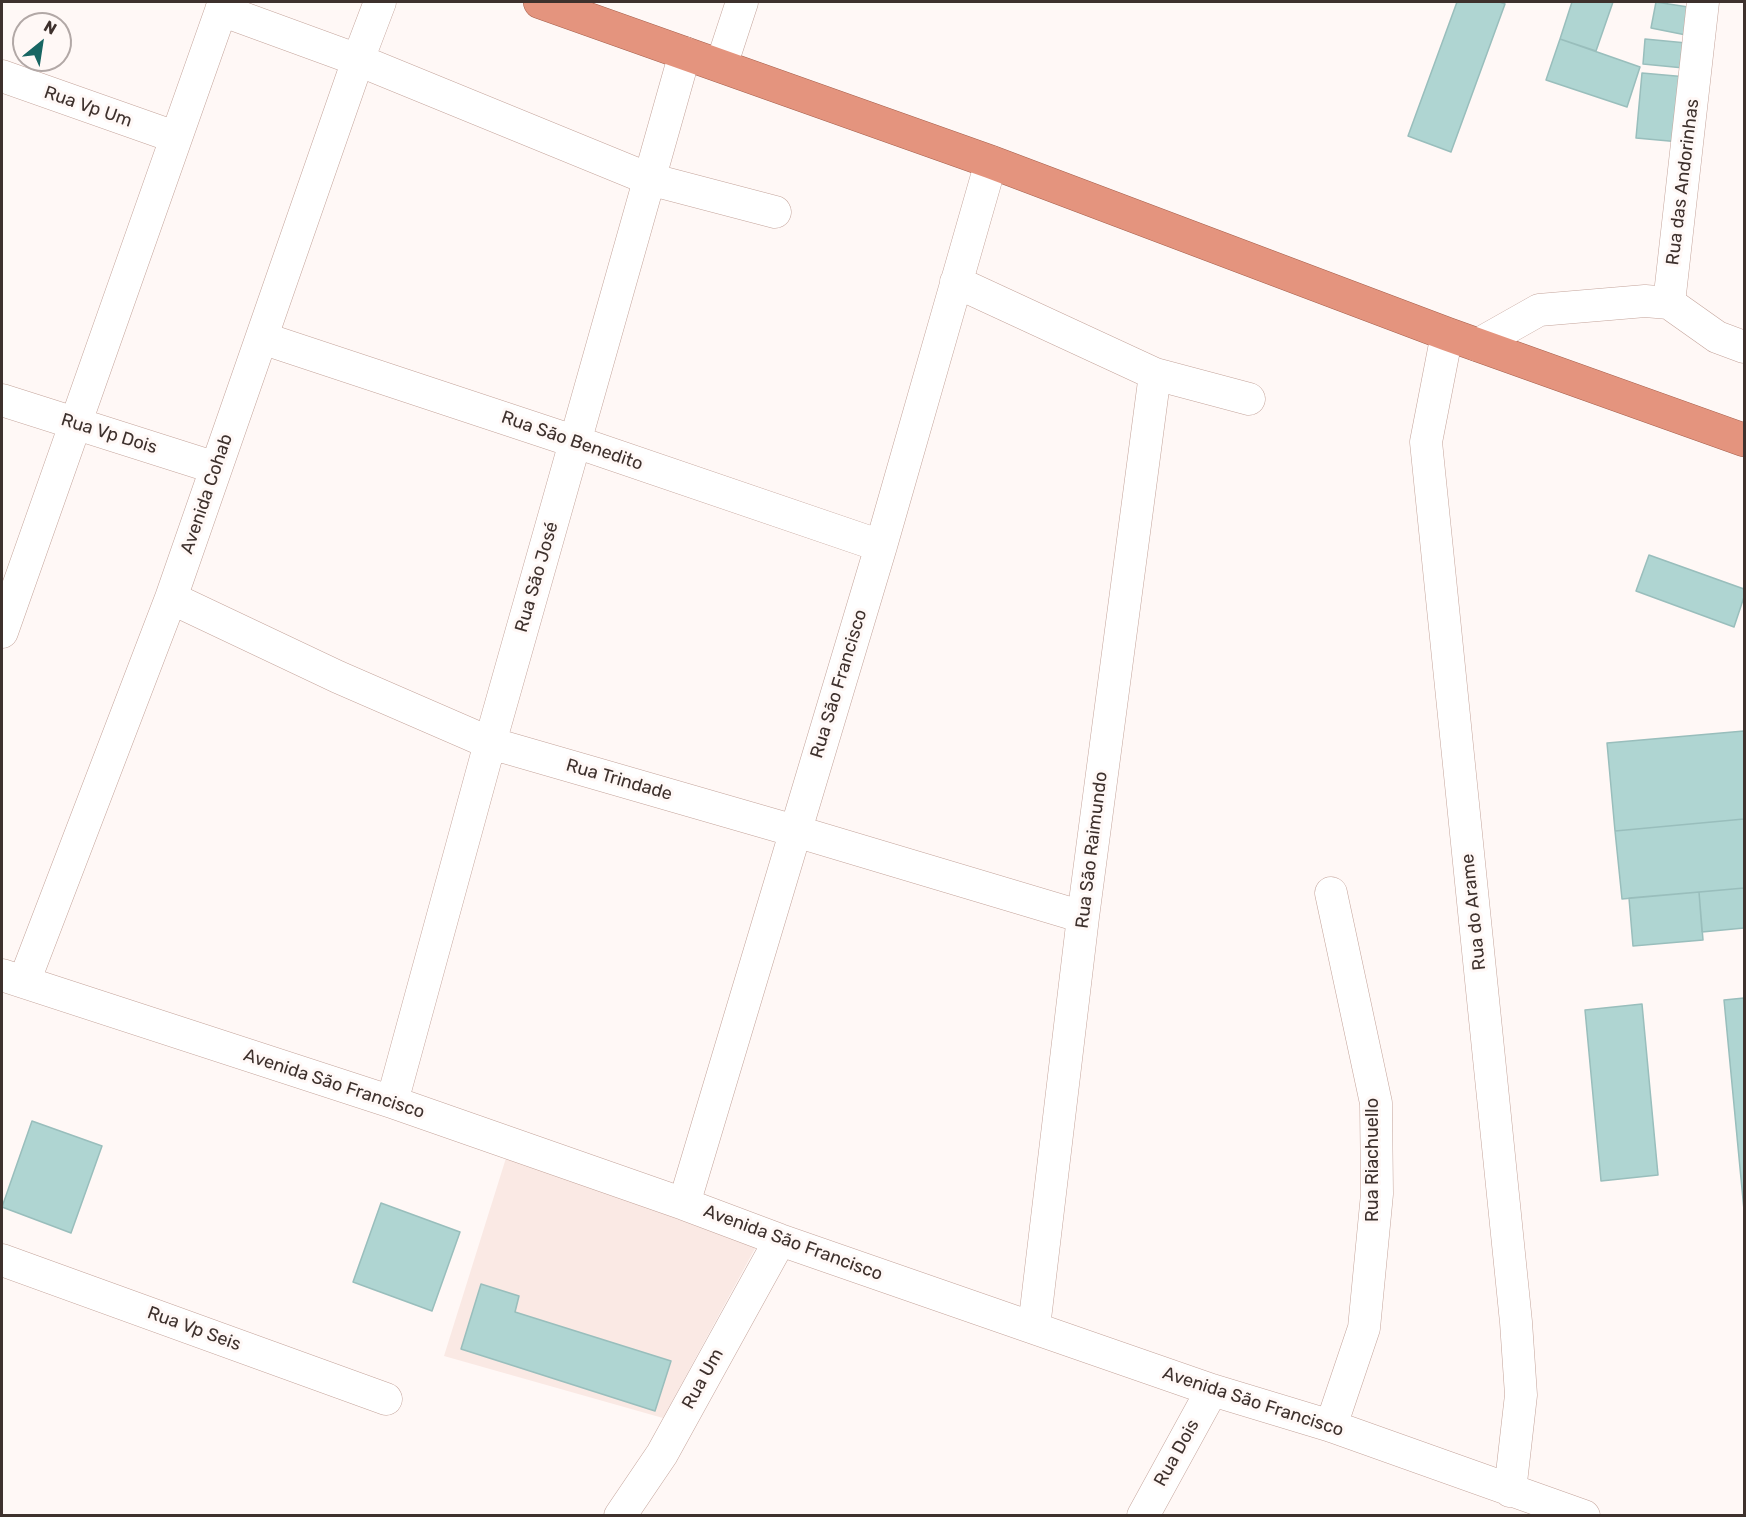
<!DOCTYPE html>
<meta charset="utf-8">
<style>
body{margin:0}
#map{position:relative;width:1746px;height:1517px;overflow:hidden;background:#fff8f6;font-family:Rubik,sans-serif}
canvas{display:block}
.frame{position:absolute;inset:0;border:3px solid #3e312d;pointer-events:none}
.north{position:absolute;left:12px;top:12px;width:60px;height:60px;box-sizing:border-box;background:#fff8f6;border:2px solid #b2a8a6;border-radius:50%;rotate:30deg;font-size:16px;font-weight:700;line-height:24px;text-align:center;color:#3e312d}
.north::after{content:'';display:block;margin:auto;width:21px;height:27px;background:#186663;clip-path:polygon(50% 0,100% 100%,50% 72%,0 100%)}
</style>
<div id="map">
<canvas width="1746" height="1517"></canvas>
<div class="frame"></div>
<div class="north">N</div>
</div>
<script>
const g = document.querySelector('canvas').getContext('2d');
g.lineJoin = 'round';
function fill(path, color) { g.fillStyle = color; g.fill(path, 'evenodd'); }
const shape = rows => new Path2D(rows.map(r => 'M' + r).join(''));
function stroke(path, color, width, dash) { g.strokeStyle = color; g.lineWidth = width; g.lineCap = dash ? 'butt' : 'round'; g.setLineDash(dash || []); g.stroke(path); }
function label(font, color, halo, rows, align = 'center') {
  g.font = font + ' Rubik,sans-serif'; g.lineWidth = 6; g.setLineDash([]); g.textBaseline = 'middle'; g.strokeStyle = halo; g.fillStyle = color; for (const [text, x, y, turn = 0] of rows) {
    g.save(); g.translate(x, y); g.rotate((+turn || 0) * Math.PI / 180); g.textAlign = isNaN(turn) ? turn : align; if (halo) g.strokeText(text, 0, 0); g.fillText(text, 0, 0); g.restore();
  }
}
fill(shape([
 [506,1158,758,1243,663,1418,444,1356]
]), '#fae9e4');
const building = shape([
 [1457,2,1500,2,1505,4,1451,152,1408,136,1457,2],
 [1572,2,1613,2,1596,51,1560,39,1572,2],
 [1656,2,1701,9,1696,37,1651,28,1656,2],
 [1560,39,1640,67,1627,107,1546,80,1560,39],
 [1645,39,1697,44,1694,69,1643,64,1645,39],
 [1642,73,1687,77,1680,142,1636,138,1642,73],
 [1649,555,1744,589,1744,597,1734,627,1636,591,1649,555],
 [1744,731,1744,819,1615,831,1607,743,1744,731],
 [1744,819,1744,888,1622,899,1615,831,1744,819],
 [1744,888,1744,928,1702,932,1699,892,1744,888],
 [1699,892,1703,940,1633,946,1629,898,1699,892],
 [1744,998,1744,1210,1724,1000,1744,998],
 [1642,1004,1658,1175,1601,1181,1585,1010,1642,1004],
 [32,1121,102,1146,71,1233,2,1207,32,1121],
 [381,1203,460,1232,432,1311,353,1282,381,1203],
 [481,1284,519,1296,515,1312,671,1361,655,1411,461,1349,481,1284]
]);
fill(building, '#afd5d2');
stroke(building, '#99bebc', 1.5);
const minor = shape([
 [221,10,358,60,649,179,775,212],
 [721,66,742,2],
 [2,76,175,137],
 [956,282,1155,374,1249,399],
 [1669,303,1703,2],
 [1669,303,1717,337,1744,347],
 [1447,334,1426,442,1516,1322,1521,1395,1510,1491],
 [262,338,576,442,881,546],
 [1477,345,1539,310,1645,301,1669,303],
 [2,400,216,468],
 [171,598,338,677,490,743,795,831,1083,917],
 [2,632,224,2],
 [2,975,392,1102,684,1204,780,1240,1212,1390,1331,1426,1584,1516],
 [24,982,171,598,358,60,380,2],
 [392,1102,490,743,685,53],
 [684,1204,881,546,991,162],
 [2,1260,386,1399],
 [1034,1327,1083,917,1155,374],
 [1331,1426,1364,1328,1377,1194,1376,1103,1331,893],
 [620,1516,662,1454,780,1240],
 [1143,1516,1212,1390]
]);
const trunk = shape([
 [540,2,991,162,1447,334,1744,440]
]);
stroke(minor, '#c4a49b', 33);
stroke(trunk, '#a5604d', 34);
stroke(minor, '#fff', 32);
stroke(trunk, '#e4947e', 33);
label('18px', '#3e312d', '#fff8f6', [
 ["Rua Vp Um",88,107,19],
 ["Rua das Andorinhas",1683,182,-83],
 ["Rua Vp Dois",109,434,17],
 ["Rua São Benedito",572,441,19],
 ["Avenida Cohab",207,494,-71],
 ["Rua São José",537,577,-74],
 ["Rua São Francisco",839,684,-73],
 ["Rua Trindade",619,780,16],
 ["Rua São Raimundo",1092,850,-83],
 ["Rua do Arame",1474,912,-96],
 ["Avenida São Francisco",334,1084,18],
 ["Rua Riachuello",1373,1160,-90],
 ["Avenida São Francisco",793,1243,20],
 ["Rua Vp Seis",194,1329,20],
 ["Rua Um",703,1379,-61],
 ["Avenida São Francisco",1253,1402,18],
 ["Rua Dois",1177,1453,-61]
]);
</script>
